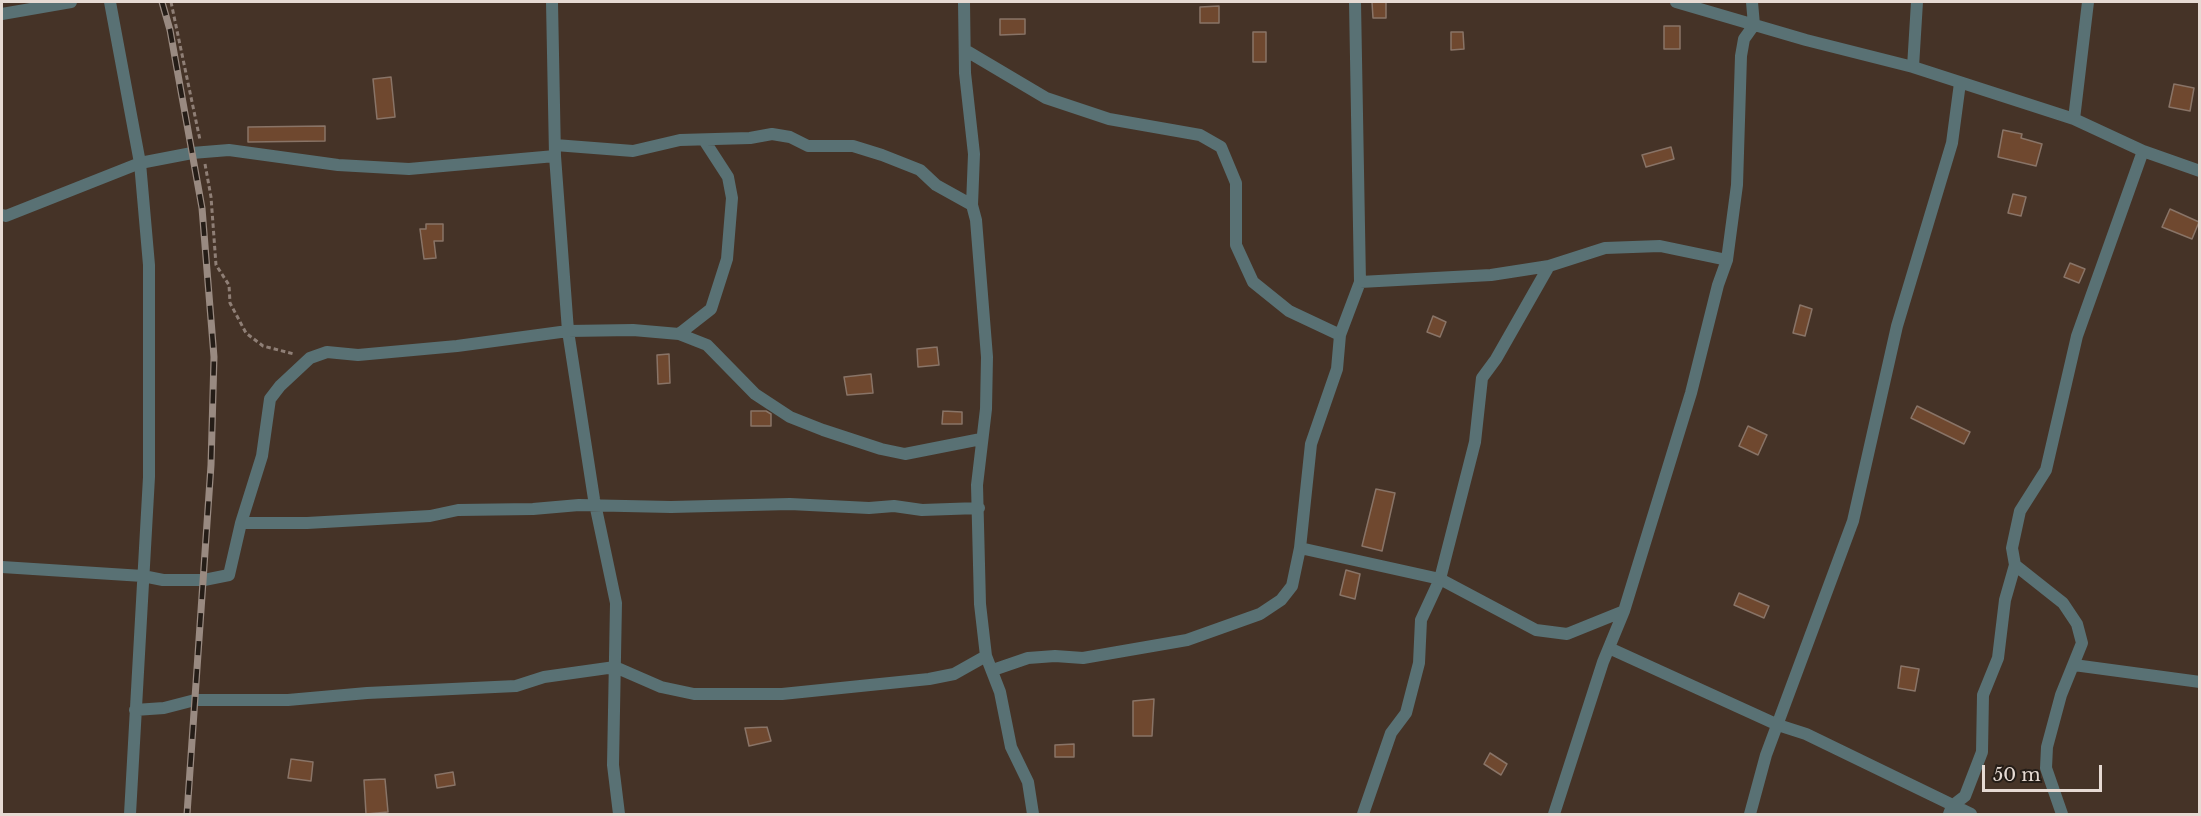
<!DOCTYPE html>
<style>
body{margin:0}
#map{position:relative;width:2201px;height:816px;overflow:hidden;background:#453327;font-family:"Libre Baskerville",serif}
canvas{display:block}
.frame{position:absolute;inset:0;border:3px solid #e6dad3;pointer-events:none}
.scale{position:absolute;left:1982px;top:765px;width:120px;height:27px;box-sizing:border-box;border:3px solid #e6dad3;border-top:0;padding-left:8px;font-size:18px;line-height:21px;white-space:nowrap;color:#e6dad3;-webkit-text-stroke:4px #251d17;paint-order:stroke}
</style>
<div id="map">
<canvas width="2201" height="816"></canvas>
<div class="frame"></div>
<div class="scale">50 m</div>
</div>
<script>
const g = document.querySelector('canvas').getContext('2d');
g.lineJoin = 'round';
function fill(path, color) { g.fillStyle = color; g.fill(path, 'evenodd'); }
const shape = rows => new Path2D(rows.map(r => 'M' + r).join(''));
function stroke(path, color, width, dash) { g.strokeStyle = color; g.lineWidth = width; g.lineCap = dash ? 'butt' : 'round'; g.setLineDash(dash || []); g.stroke(path); }
const building = shape([
 [1372,2,1386,2,1386,18,1373,18,1372,2],
 [1219,6,1219,23,1200,23,1200,7,1219,6],
 [1000,19,1025,19,1025,34,1000,35,1000,19],
 [1664,26,1680,26,1680,49,1664,49,1664,26],
 [1253,32,1266,32,1266,62,1253,62,1253,32],
 [1451,32,1463,32,1464,49,1451,50,1451,32],
 [391,77,395,117,377,119,373,79,391,77],
 [2174,84,2194,88,2190,111,2169,107,2174,84],
 [325,126,325,141,248,142,248,127,325,126],
 [2003,130,2022,134,2021,138,2042,144,2036,166,1998,157,2003,130],
 [1671,147,1674,159,1646,167,1642,155,1671,147],
 [2013,194,2026,197,2021,216,2008,213,2013,194],
 [2170,209,2199,222,2192,239,2162,227,2170,209],
 [426,224,443,224,443,241,434,241,436,258,424,259,420,229,426,229,426,224],
 [2070,263,2085,269,2079,283,2064,277,2070,263],
 [1800,305,1812,309,1805,336,1793,333,1800,305],
 [1433,316,1446,322,1440,337,1427,332,1433,316],
 [937,347,939,365,918,367,917,349,937,347],
 [669,354,670,383,658,384,657,355,669,354],
 [871,374,873,393,847,395,844,377,871,374],
 [1917,406,1970,432,1964,444,1911,418,1917,406],
 [751,411,766,411,771,414,771,426,751,426,751,411],
 [943,411,962,412,962,424,942,424,943,411],
 [1748,426,1767,435,1758,455,1739,446,1748,426],
 [1376,489,1395,493,1382,551,1362,546,1376,489],
 [1346,570,1360,574,1355,599,1340,595,1346,570],
 [1739,593,1769,606,1764,618,1734,605,1739,593],
 [1901,666,1919,669,1915,691,1898,688,1901,666],
 [1154,699,1152,736,1133,736,1133,701,1154,699],
 [767,727,771,741,749,746,745,728,767,727],
 [1074,744,1074,757,1055,757,1055,745,1074,744],
 [1490,753,1507,764,1501,775,1484,764,1490,753],
 [291,759,313,762,311,781,288,778,291,759],
 [453,772,455,785,437,788,435,775,453,772],
 [385,779,388,812,366,814,364,780,385,779]
]);
fill(building, '#6f482f');
stroke(building, '#897467', 1.5);
stroke(shape([
 [171,2,200,140],
 [205,164,211,197,216,265,229,285,230,303,246,333,263,346,294,354]
]), '#8f7f76', 3, [4.5, 3]);
stroke(shape([
 [110,2,140,163,149,265,149,477,130,814],
 [552,2,555,156,568,331,594,499,616,603,613,765,619,814],
 [964,2,965,73,974,154,972,205,976,220,987,357,986,409,977,485,980,604,986,656,1000,692,1011,747,1028,782,1033,814],
 [1676,2,1806,40,1913,67,2074,119,2143,151,2200,171],
 [2,14,71,2],
 [965,50,1046,98,1109,119,1200,135,1221,147,1236,183,1236,245,1253,282,1289,311,1340,335],
 [1913,67,1917,2],
 [2074,119,2088,2],
 [555,145,633,151,680,140,750,138,772,134,790,137,808,146,853,146,882,155,920,170,936,185,972,205],
 [2,215,6,216,140,163,192,153,229,150,338,165,409,169,555,156],
 [1360,282,1491,275,1549,266,1605,248,1660,246,1727,260],
 [679,334,711,309,727,259,732,198,728,177,704,140],
 [241,523,307,523,430,516,458,510,533,509,579,505,671,507,790,504,869,508,894,506,922,510,979,508],
 [1300,548,1440,579,1536,630,1567,634,1624,611],
 [2,567,143,576,163,580,204,580,229,575,241,523,262,456,270,399,280,386,310,358,327,352,358,355,457,346,568,331,633,330,679,334,707,345,755,394,790,417,823,430,881,449,905,454,981,439],
 [1609,648,1778,725,1806,734,1971,814],
 [2074,665,2200,682],
 [993,670,1028,658,1055,656,1083,658,1187,640,1260,614,1281,600,1292,586,1300,548,1311,444,1337,369,1340,335,1360,282,1355,2],
 [135,710,164,708,195,700,288,700,367,693,516,686,544,677,615,667,661,687,694,694,782,694,929,679,954,674,986,656],
 [1363,814,1391,733,1406,713,1419,663,1421,620,1440,579,1475,442,1482,378,1496,359,1549,266],
 [1554,814,1603,662,1624,611,1691,393,1718,285,1727,260,1737,185,1741,56,1744,39,1754,25,1752,2],
 [1750,814,1766,755,1853,521,1897,326,1952,143,1960,83],
 [1949,814,1952,806,1965,796,1982,752,1983,695,1998,658,2005,600,2015,565],
 [2062,814,2046,768,2047,747,2061,695,2082,643,2077,624,2063,603,2015,565,2012,548,2020,511,2046,470,2077,336,2143,151]
]), '#597174', 12);
const rail = shape([
 [162,2,170,30,202,208,214,357,211,465,187,814]
]);
stroke(rail, '#998a81', 7);
stroke(rail, '#251d17', 4.5, [14]);
</script>
